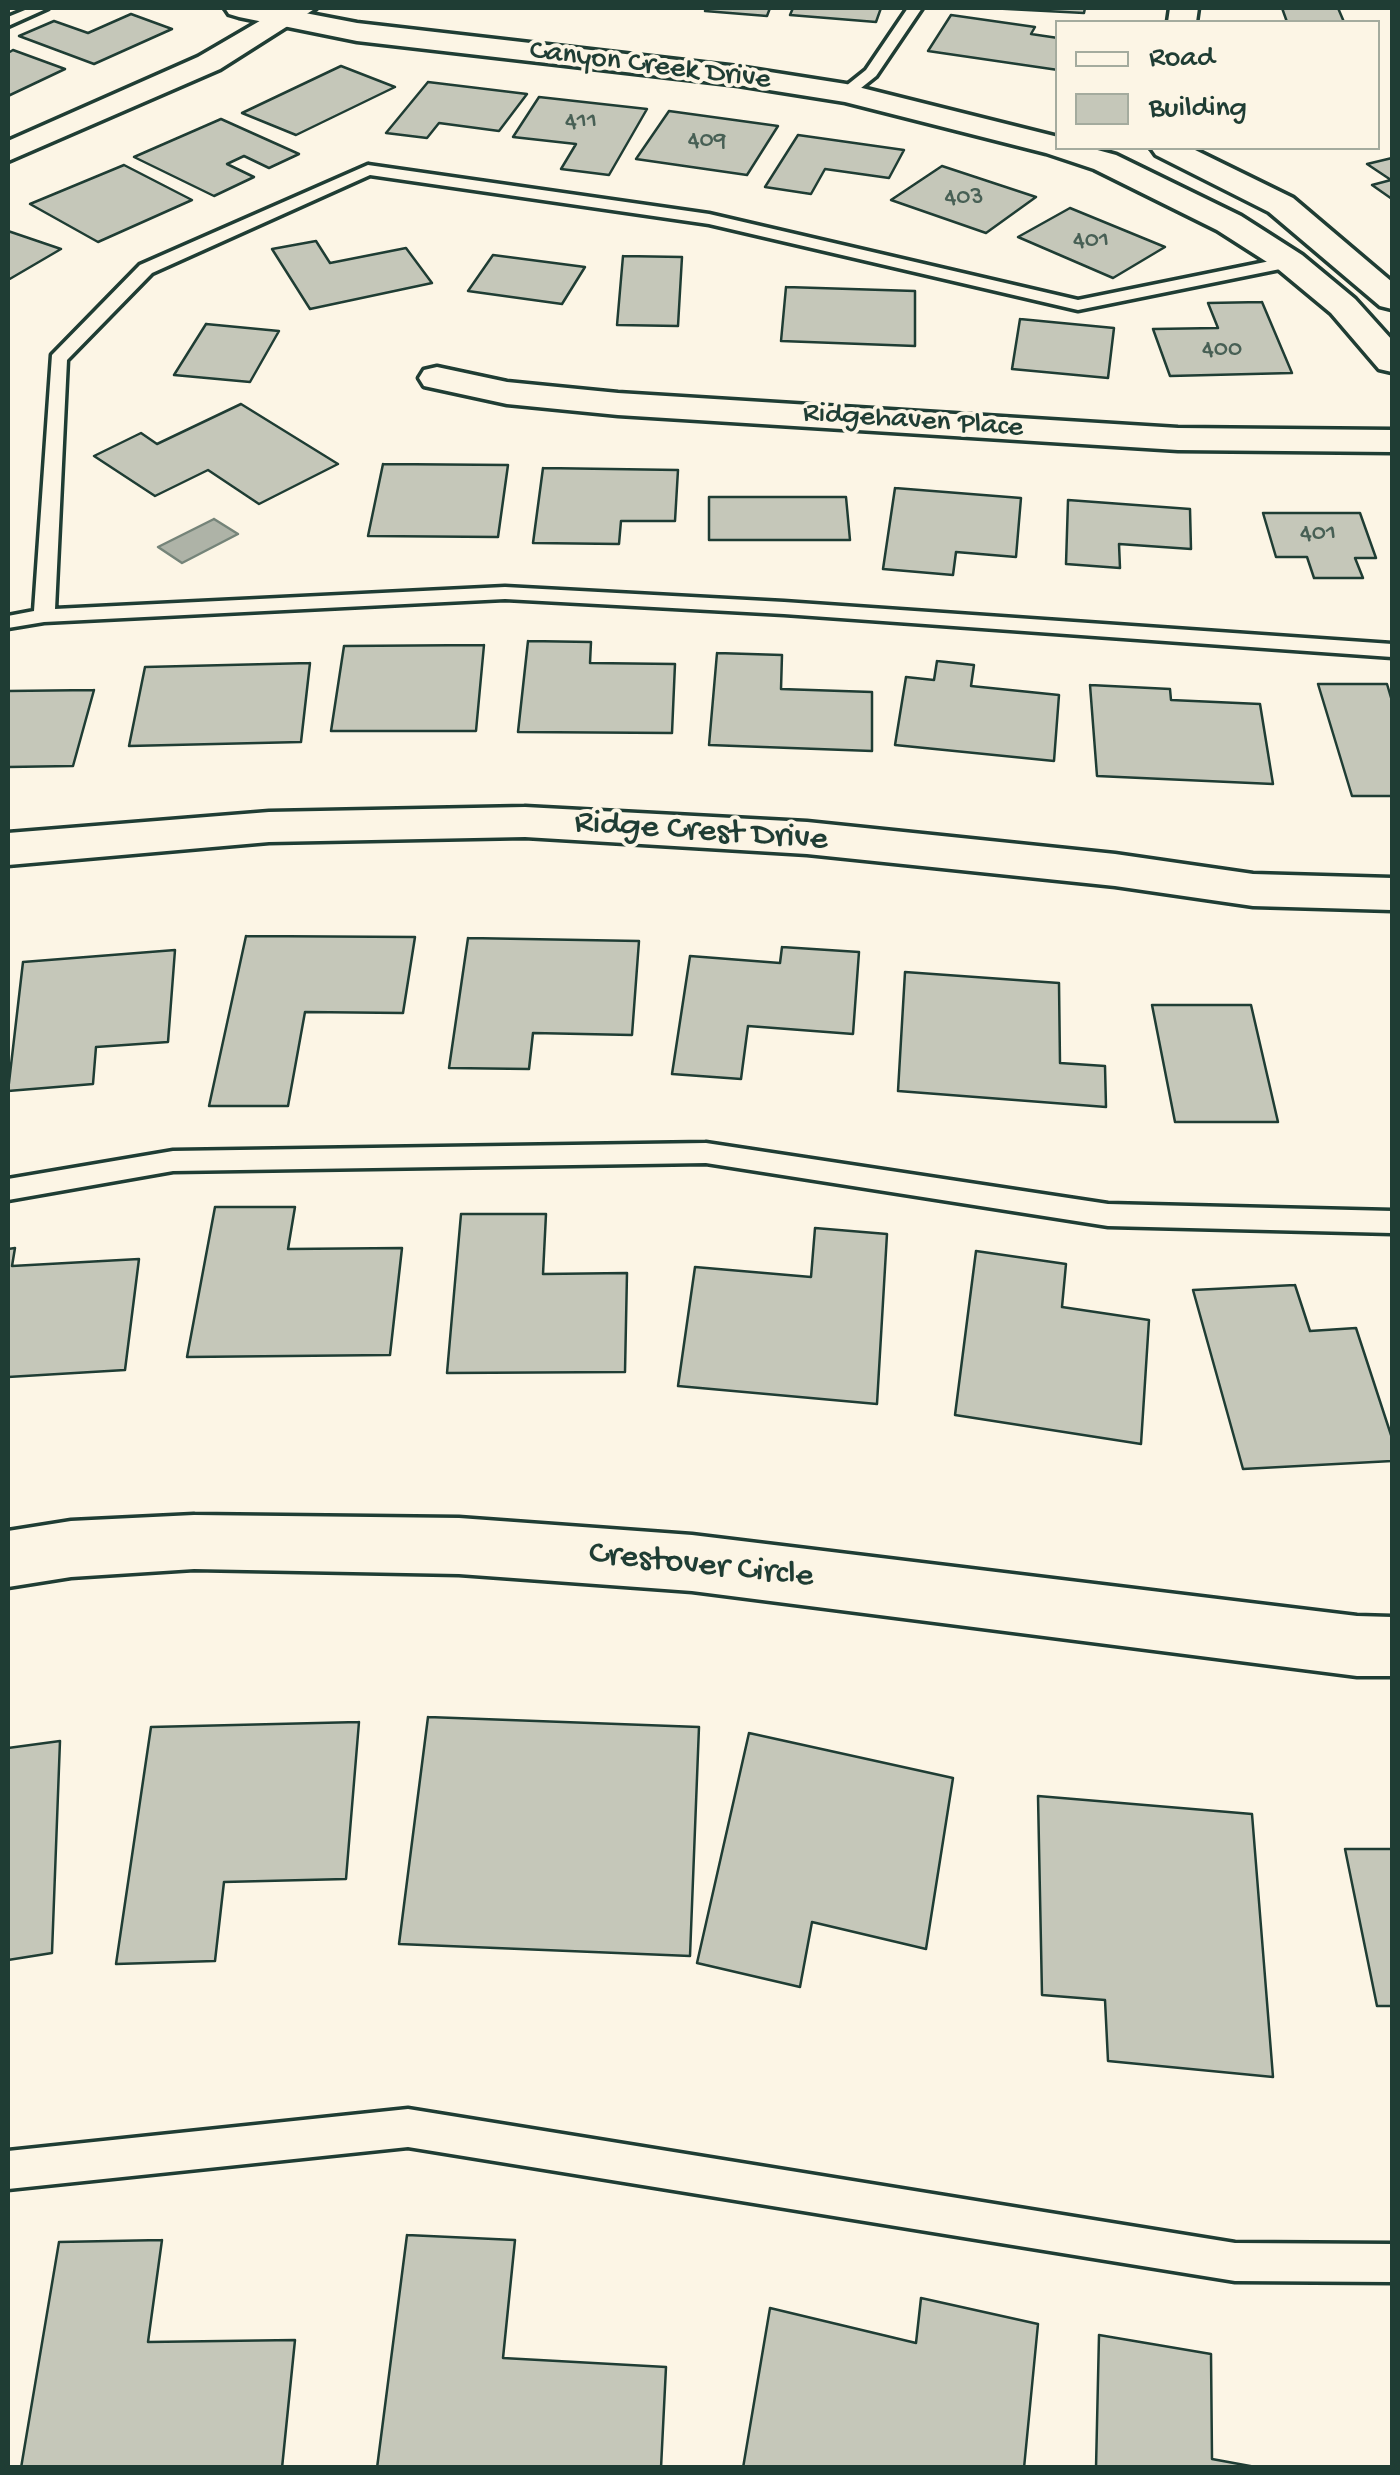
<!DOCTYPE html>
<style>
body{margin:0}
#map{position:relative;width:1400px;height:2475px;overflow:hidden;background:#fcf5e5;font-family:"Gochi Hand",sans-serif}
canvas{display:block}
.frame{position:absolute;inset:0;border:10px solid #1f3d34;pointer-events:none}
.legend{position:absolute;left:1055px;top:20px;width:325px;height:130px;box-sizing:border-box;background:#fcf5e5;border:2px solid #a4ab9e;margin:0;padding:12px 18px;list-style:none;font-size:30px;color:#1f3d34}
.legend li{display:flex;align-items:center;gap:20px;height:50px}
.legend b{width:50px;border:2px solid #a4ab9e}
</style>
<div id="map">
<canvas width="1400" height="2475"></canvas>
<div class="frame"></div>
<ul class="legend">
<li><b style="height:12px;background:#fcf5e5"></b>Road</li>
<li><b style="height:28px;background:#c5c7b9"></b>Building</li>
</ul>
</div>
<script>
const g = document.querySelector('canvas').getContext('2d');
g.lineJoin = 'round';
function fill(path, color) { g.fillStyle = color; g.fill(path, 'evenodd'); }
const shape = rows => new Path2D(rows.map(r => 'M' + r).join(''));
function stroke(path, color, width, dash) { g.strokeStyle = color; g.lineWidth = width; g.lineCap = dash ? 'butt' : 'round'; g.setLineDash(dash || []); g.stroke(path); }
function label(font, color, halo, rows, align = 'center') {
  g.font = font + ' "Gochi Hand",sans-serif'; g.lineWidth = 8; g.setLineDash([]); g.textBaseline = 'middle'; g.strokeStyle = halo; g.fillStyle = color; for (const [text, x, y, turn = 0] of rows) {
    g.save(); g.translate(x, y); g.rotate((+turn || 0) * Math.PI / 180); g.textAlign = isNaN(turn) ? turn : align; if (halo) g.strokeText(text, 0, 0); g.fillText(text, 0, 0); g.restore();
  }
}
const water = shape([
 [214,519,238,534,182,563,158,547,214,519]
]);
fill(water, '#aeb3a7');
stroke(water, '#758479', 2.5);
const building = shape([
 [707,8,770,8,767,16,705,11,707,8],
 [793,8,881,8,876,22,790,15,793,8],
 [988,8,1085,8,1084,13,988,8],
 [1282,8,1338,8,1344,22,1287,22,1282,8],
 [131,14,172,29,94,64,19,36,54,21,88,33,131,14],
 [951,15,1035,27,1031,34,1058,38,1058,70,928,51,951,15],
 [13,50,65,69,8,96,8,53,13,50],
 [341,66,395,87,296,135,242,113,341,66],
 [428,82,527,94,499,131,439,123,427,138,386,133,428,82],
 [539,97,647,109,609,175,561,169,576,144,513,137,539,97],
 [669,111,778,126,747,175,636,159,669,111],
 [221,119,299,154,269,168,244,156,227,164,254,177,214,196,134,157,221,119],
 [798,135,904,150,889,178,825,169,811,194,765,187,798,135],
 [1392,158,1392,199,1372,185,1391,180,1367,164,1392,158],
 [124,165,192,200,98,242,30,204,124,165],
 [942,166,1036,197,986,233,891,200,942,166],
 [1070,208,1165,247,1113,278,1018,237,1070,208],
 [8,231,61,249,8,280,8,231],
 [316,241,330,263,406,248,432,283,310,309,272,249,316,241],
 [493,255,585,267,562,304,468,291,493,255],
 [623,256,682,257,678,326,617,325,623,256],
 [786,287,915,291,915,346,781,341,786,287],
 [1262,302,1292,373,1170,376,1153,329,1218,328,1208,303,1262,302],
 [1020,319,1114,328,1108,378,1012,369,1020,319],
 [206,324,279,331,250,382,174,375,206,324],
 [241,404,338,464,259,504,208,470,155,496,94,456,141,433,157,444,241,404],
 [383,464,508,465,498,537,368,536,383,464],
 [543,468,678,470,675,521,621,521,619,544,533,543,543,468],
 [895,488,1021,498,1016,557,956,552,953,575,883,569,895,488],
 [709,497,846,497,850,540,709,540,709,497],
 [1068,500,1190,509,1191,549,1119,544,1120,568,1066,564,1068,500],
 [1263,513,1360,513,1376,558,1355,558,1363,578,1314,578,1307,557,1276,557,1263,513],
 [528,641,591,642,590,663,675,664,672,733,518,732,528,641],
 [484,645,476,731,331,731,344,646,484,645],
 [717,653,782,655,781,689,872,692,872,751,709,745,717,653],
 [937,661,974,665,971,686,1059,695,1054,761,895,745,906,677,934,680,937,661],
 [310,663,301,742,129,746,145,667,310,663],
 [1318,684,1387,684,1392,701,1392,796,1352,796,1318,684],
 [1090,685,1170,689,1171,700,1260,704,1273,784,1097,776,1090,685],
 [94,690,73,766,8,767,8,691,94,690],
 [246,936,415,937,403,1013,305,1012,288,1106,209,1106,246,936],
 [468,938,639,941,632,1035,533,1033,529,1069,449,1068,468,938],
 [782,947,859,952,853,1034,748,1026,741,1079,672,1074,690,956,780,963,782,947],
 [175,950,168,1042,96,1047,93,1084,8,1091,23,962,175,950],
 [905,972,1059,983,1060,1063,1105,1066,1106,1107,898,1091,905,972],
 [1152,1005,1251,1005,1278,1122,1175,1122,1152,1005],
 [215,1207,295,1207,288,1249,402,1248,390,1355,187,1357,215,1207],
 [461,1214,546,1214,543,1274,627,1273,625,1372,447,1373,461,1214],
 [815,1228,887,1234,877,1404,678,1386,695,1267,811,1277,815,1228],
 [15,1248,12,1266,139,1259,125,1370,8,1377,8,1249,15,1248],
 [976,1251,1066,1264,1062,1307,1149,1320,1141,1444,955,1415,976,1251],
 [1295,1285,1310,1331,1356,1328,1392,1438,1392,1461,1243,1469,1193,1290,1295,1285],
 [428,1717,699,1727,690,1956,399,1944,428,1717],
 [359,1722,346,1879,224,1882,215,1961,116,1964,151,1727,359,1722],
 [749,1733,953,1778,926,1949,812,1922,800,1987,697,1963,749,1733],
 [60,1741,52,1953,8,1960,8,1748,60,1741],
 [1038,1796,1252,1814,1273,2077,1108,2061,1105,2000,1042,1995,1038,1796],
 [1345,1849,1392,1849,1392,2006,1377,2006,1345,1849],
 [407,2235,515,2240,503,2358,666,2367,661,2468,377,2468,407,2235],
 [162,2240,148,2342,295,2340,282,2468,21,2468,59,2242,162,2240],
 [921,2298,1038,2324,1024,2468,743,2468,770,2308,916,2343,921,2298],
 [1099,2335,1211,2354,1212,2459,1261,2468,1096,2468,1099,2335]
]);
fill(building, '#c5c7b9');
stroke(building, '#1f3d34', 2.5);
const lane = shape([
 [30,8,48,8,8,26,8,17,30,8],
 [908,8,922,8,876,76,851,96,841,96,841,90,866,70,908,8],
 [368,165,709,214,1078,300,1290,257,1299,262,1290,267,1078,310,709,224,370,175,152,273,67,360,55,609,505,587,784,602,1392,644,1392,657,784,614,505,599,44,622,8,628,8,616,34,611,52,355,140,265,368,165],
 [706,1143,1108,1204,1392,1211,1392,1233,1108,1226,706,1163,173,1171,8,1200,8,1179,173,1151,706,1143],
 [408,2109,1235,2243,1392,2244,1392,2282,1235,2281,408,2147,8,2189,8,2151,408,2109]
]);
const street = shape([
 [282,8,316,8,220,69,8,161,8,141,198,57,282,8],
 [1170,8,1198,8,1196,22,1168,22,1170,8],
 [437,367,507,382,618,393,1178,428,1392,430,1392,452,1178,450,618,415,507,404,424,386,419,378,424,370,437,367],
 [525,807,807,822,1115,854,1253,874,1392,878,1392,910,1253,906,1115,886,807,854,525,837,269,842,8,865,8,833,269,812,525,807],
 [194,1515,459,1518,692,1535,1357,1616,1392,1617,1392,1676,1357,1676,692,1591,459,1574,194,1569,71,1577,8,1587,8,1531,71,1521,194,1515]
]);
const secondary = shape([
 [225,8,279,8,357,23,738,67,846,84,1058,137,1058,148,1090,148,1116,155,1241,216,1302,255,1355,299,1392,340,1392,372,1379,369,1331,313,1278,269,1217,230,1094,169,1046,153,845,102,738,85,357,41,239,17,229,14,225,8],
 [1151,148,1191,148,1293,198,1392,282,1392,309,1380,306,1269,212,1156,155,1151,148]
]);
stroke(lane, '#1f3d34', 7);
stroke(street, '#1f3d34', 7);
stroke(secondary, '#1f3d34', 7);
fill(lane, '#fcf5e5');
fill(street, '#fcf5e5');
fill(secondary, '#fcf5e5');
label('25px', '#486055', null, [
 ["411",581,123],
 ["409",707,142],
 ["403",964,199],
 ["401",1091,242],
 ["400",1222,351],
 ["401",1318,535]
]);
label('30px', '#1f3d34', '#fcf5e5', [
 ["Canyon Creek Drive",650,67,7],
 ["Ridgehaven Place",913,422,4]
]);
label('35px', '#1f3d34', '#fcf5e5', [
 ["Ridge Crest Drive",701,833,4],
 ["Crestover Circle",701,1567,6]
]);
</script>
